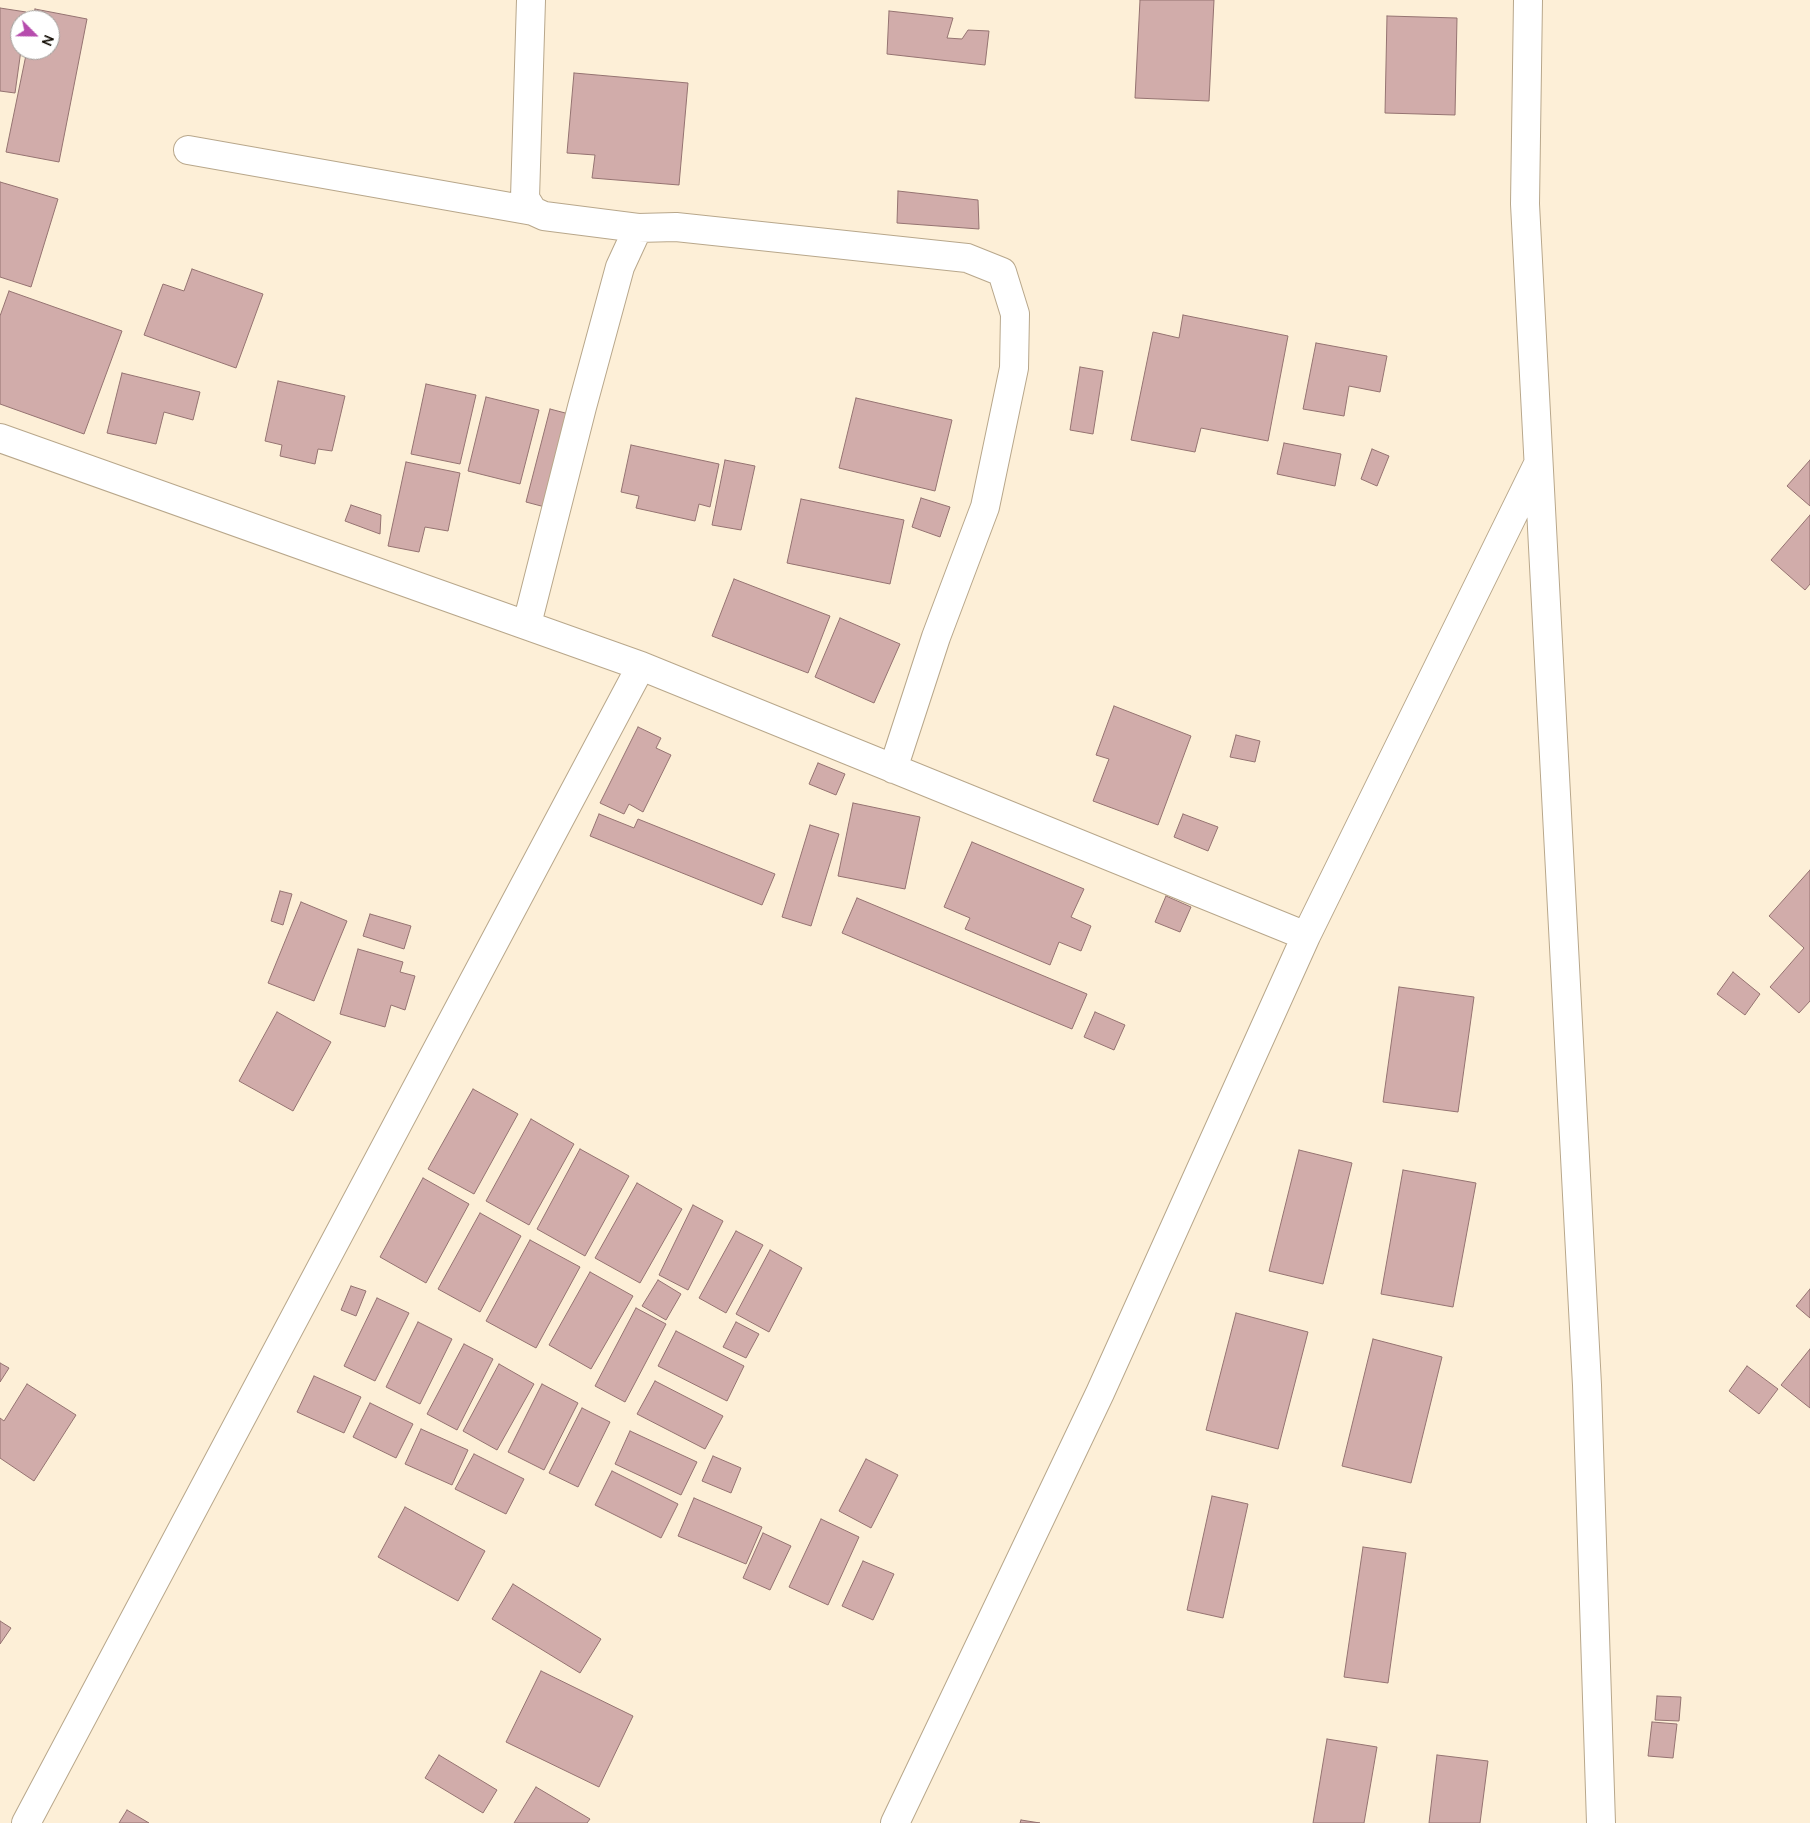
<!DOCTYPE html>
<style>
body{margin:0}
#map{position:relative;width:1810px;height:1823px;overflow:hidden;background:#fdefd7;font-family:Manrope,sans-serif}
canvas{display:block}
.north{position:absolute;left:10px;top:10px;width:50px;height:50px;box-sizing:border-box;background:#fff;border:1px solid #a09e9a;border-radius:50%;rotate:113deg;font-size:14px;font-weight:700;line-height:20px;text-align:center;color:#110c03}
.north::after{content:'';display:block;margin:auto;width:18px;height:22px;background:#b64cad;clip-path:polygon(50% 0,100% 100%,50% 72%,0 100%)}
</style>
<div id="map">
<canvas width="1810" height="1823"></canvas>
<div class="north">N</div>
</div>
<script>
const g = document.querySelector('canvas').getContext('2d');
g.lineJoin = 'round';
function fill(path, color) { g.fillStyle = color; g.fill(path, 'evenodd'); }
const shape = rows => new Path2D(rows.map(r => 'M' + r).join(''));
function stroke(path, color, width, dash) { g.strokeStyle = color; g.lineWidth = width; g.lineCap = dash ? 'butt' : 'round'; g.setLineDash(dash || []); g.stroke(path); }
const building = shape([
 [1140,0,1214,0,1209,101,1135,98,1140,0],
 [0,8,26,12,25,20,20,20,21,50,15,93,0,91,0,8],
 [35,9,87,19,59,162,6,152,27,50,50,50,50,20,33,20,35,9],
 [889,11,953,18,947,38,962,39,968,30,989,31,985,65,887,54,889,11],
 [1387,16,1457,18,1455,115,1385,113,1387,16],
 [574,73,688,83,679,185,592,178,595,155,567,153,574,73],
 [0,182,58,199,31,287,0,277,0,182],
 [898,191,978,200,979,229,897,223,898,191],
 [192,269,263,294,236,368,144,335,163,284,184,291,192,269],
 [9,291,122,331,84,434,0,404,0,316,9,291],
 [1183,315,1288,336,1268,441,1201,428,1195,452,1131,440,1153,332,1179,338,1183,315],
 [1316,343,1387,356,1380,392,1349,386,1344,416,1303,409,1316,343],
 [1080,367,1103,371,1093,434,1070,430,1080,367],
 [122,373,200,392,193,420,164,412,156,444,107,433,122,373],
 [278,381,345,396,332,451,318,449,315,464,280,456,282,445,265,441,278,381],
 [426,384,476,395,460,464,411,454,426,384],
 [486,397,539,410,520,484,468,471,486,397],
 [856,398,952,420,935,491,839,468,856,398],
 [550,409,569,414,545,507,526,502,550,409],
 [1284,443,1341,454,1335,486,1277,474,1284,443],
 [631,445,719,464,710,507,699,504,695,521,636,508,639,496,621,492,631,445],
 [1372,449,1389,456,1377,486,1361,479,1372,449],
 [725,460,755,466,741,530,712,525,725,460],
 [1810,460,1810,506,1787,486,1810,460],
 [406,462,460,473,448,531,425,527,419,552,388,546,406,462],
 [921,498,950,507,940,537,912,527,921,498],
 [801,499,904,520,890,584,787,563,801,499],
 [351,505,381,515,380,534,345,521,351,505],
 [1810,515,1810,584,1805,590,1771,560,1810,515],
 [734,579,830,616,808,673,712,636,734,579],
 [840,618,900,644,874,703,815,677,840,618],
 [1114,706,1191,736,1158,825,1093,801,1109,759,1096,755,1114,706],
 [638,727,661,738,656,748,671,755,643,812,629,804,624,814,600,803,638,727],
 [1236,735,1260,741,1255,762,1230,757,1236,735],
 [818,763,845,774,836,795,809,784,818,763],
 [853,803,920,817,905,889,838,876,853,803],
 [599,814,634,828,638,819,775,874,762,905,590,836,599,814],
 [1183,814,1218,827,1208,851,1174,837,1183,814],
 [810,825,839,834,811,926,782,917,810,825],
 [972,842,1084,889,1071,917,1091,926,1081,951,1059,942,1050,965,965,929,970,918,944,907,972,842],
 [1810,870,1810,1001,1799,1013,1770,987,1804,948,1769,916,1810,870],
 [280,891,292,894,283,925,271,921,280,891],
 [1166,896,1191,907,1180,932,1155,922,1166,896],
 [857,898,1087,994,1072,1029,842,933,857,898],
 [301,902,347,921,314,1001,268,983,301,902],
 [370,914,411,926,404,949,363,936,370,914],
 [358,949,403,962,400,972,415,976,405,1010,391,1005,385,1027,340,1014,358,949],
 [1733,972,1760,994,1745,1015,1717,994,1733,972],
 [1399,987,1474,997,1458,1112,1383,1102,1399,987],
 [277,1012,331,1042,293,1111,239,1081,277,1012],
 [1095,1012,1125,1025,1114,1050,1084,1037,1095,1012],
 [473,1089,518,1114,474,1194,428,1169,473,1089],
 [531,1119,574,1144,529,1225,486,1201,531,1119],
 [580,1149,629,1176,585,1256,537,1229,580,1149],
 [1299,1150,1352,1163,1323,1284,1269,1271,1299,1150],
 [1403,1170,1476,1183,1453,1307,1381,1294,1403,1170],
 [423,1178,469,1204,426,1283,380,1257,423,1178],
 [637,1183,682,1209,640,1283,595,1258,637,1183],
 [693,1205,723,1221,688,1290,659,1275,693,1205],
 [480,1213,521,1236,480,1312,438,1289,480,1213],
 [736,1231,763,1245,726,1313,699,1298,736,1231],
 [530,1240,580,1267,536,1348,486,1321,530,1240],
 [770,1250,802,1268,769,1332,736,1314,770,1250],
 [590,1272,633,1296,591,1369,549,1345,590,1272],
 [658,1280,681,1294,666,1320,642,1306,658,1280],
 [351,1286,366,1291,356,1316,341,1310,351,1286],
 [1810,1289,1810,1318,1796,1306,1810,1289],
 [377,1298,409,1313,375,1381,344,1366,377,1298],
 [636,1308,666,1324,625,1402,595,1386,636,1308],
 [1236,1313,1308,1332,1278,1449,1206,1430,1236,1313],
 [418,1322,452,1339,420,1404,386,1387,418,1322],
 [736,1322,759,1334,746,1358,723,1347,736,1322],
 [676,1331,744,1366,727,1401,658,1366,676,1331],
 [1373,1339,1442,1357,1411,1483,1342,1466,1373,1339],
 [464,1344,493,1359,457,1430,427,1414,464,1344],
 [1810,1349,1810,1408,1781,1385,1810,1349],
 [0,1363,9,1368,0,1382,0,1363],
 [499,1364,534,1384,497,1450,463,1431,499,1364],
 [1747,1366,1778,1389,1759,1414,1729,1391,1747,1366],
 [314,1376,361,1397,344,1433,297,1412,314,1376],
 [655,1381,723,1416,705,1449,637,1414,655,1381],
 [27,1384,76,1415,34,1481,0,1458,0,1418,4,1421,27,1384],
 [542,1384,578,1403,544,1470,508,1452,542,1384],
 [370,1403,413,1424,396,1458,353,1437,370,1403],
 [582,1408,610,1422,578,1487,549,1473,582,1408],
 [421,1429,468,1450,452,1485,405,1464,421,1429],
 [630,1431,697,1462,681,1495,615,1464,630,1431],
 [474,1454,524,1479,506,1514,455,1489,474,1454],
 [713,1456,741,1468,731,1493,702,1481,713,1456],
 [866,1459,898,1475,871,1528,839,1511,866,1459],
 [612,1471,678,1504,661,1538,595,1505,612,1471],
 [1212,1496,1248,1504,1223,1618,1187,1610,1212,1496],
 [694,1498,762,1527,746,1564,678,1536,694,1498],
 [405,1507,485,1551,458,1601,378,1557,405,1507],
 [821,1519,859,1537,828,1605,789,1587,821,1519],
 [763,1533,791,1546,770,1590,743,1578,763,1533],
 [1363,1547,1406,1553,1388,1683,1344,1677,1363,1547],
 [863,1561,894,1574,873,1620,842,1606,863,1561],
 [513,1584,601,1639,580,1673,492,1619,513,1584],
 [0,1621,11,1628,0,1644,0,1621],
 [541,1671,633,1716,599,1787,506,1742,541,1671],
 [1657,1696,1681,1697,1679,1721,1655,1720,1657,1696],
 [1652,1722,1677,1724,1673,1758,1648,1756,1652,1722],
 [1327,1739,1377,1747,1364,1823,1313,1823,1327,1739],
 [439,1755,497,1790,483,1813,425,1778,439,1755],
 [1437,1755,1488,1761,1480,1823,1429,1823,1437,1755],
 [536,1787,590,1819,587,1823,514,1823,536,1787],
 [127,1810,149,1823,119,1823,127,1810],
 [1021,1820,1040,1823,1020,1823,1021,1820]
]);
fill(building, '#d1acaa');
stroke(building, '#957371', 1);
const minor = shape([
 [531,0,525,198,533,211],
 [1528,0,1525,204,1587,1385,1601,1823],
 [188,150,533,211,544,216,638,228],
 [0,438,641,666,1306,936],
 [527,624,582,407,620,267,638,228,676,227,967,258,1002,272,1015,314,1014,368,985,507,936,637,893,769],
 [26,1823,641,666],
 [895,1823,1100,1393,1306,936,1537,466]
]);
stroke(minor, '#b8a78b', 30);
stroke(minor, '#fff', 28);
</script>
